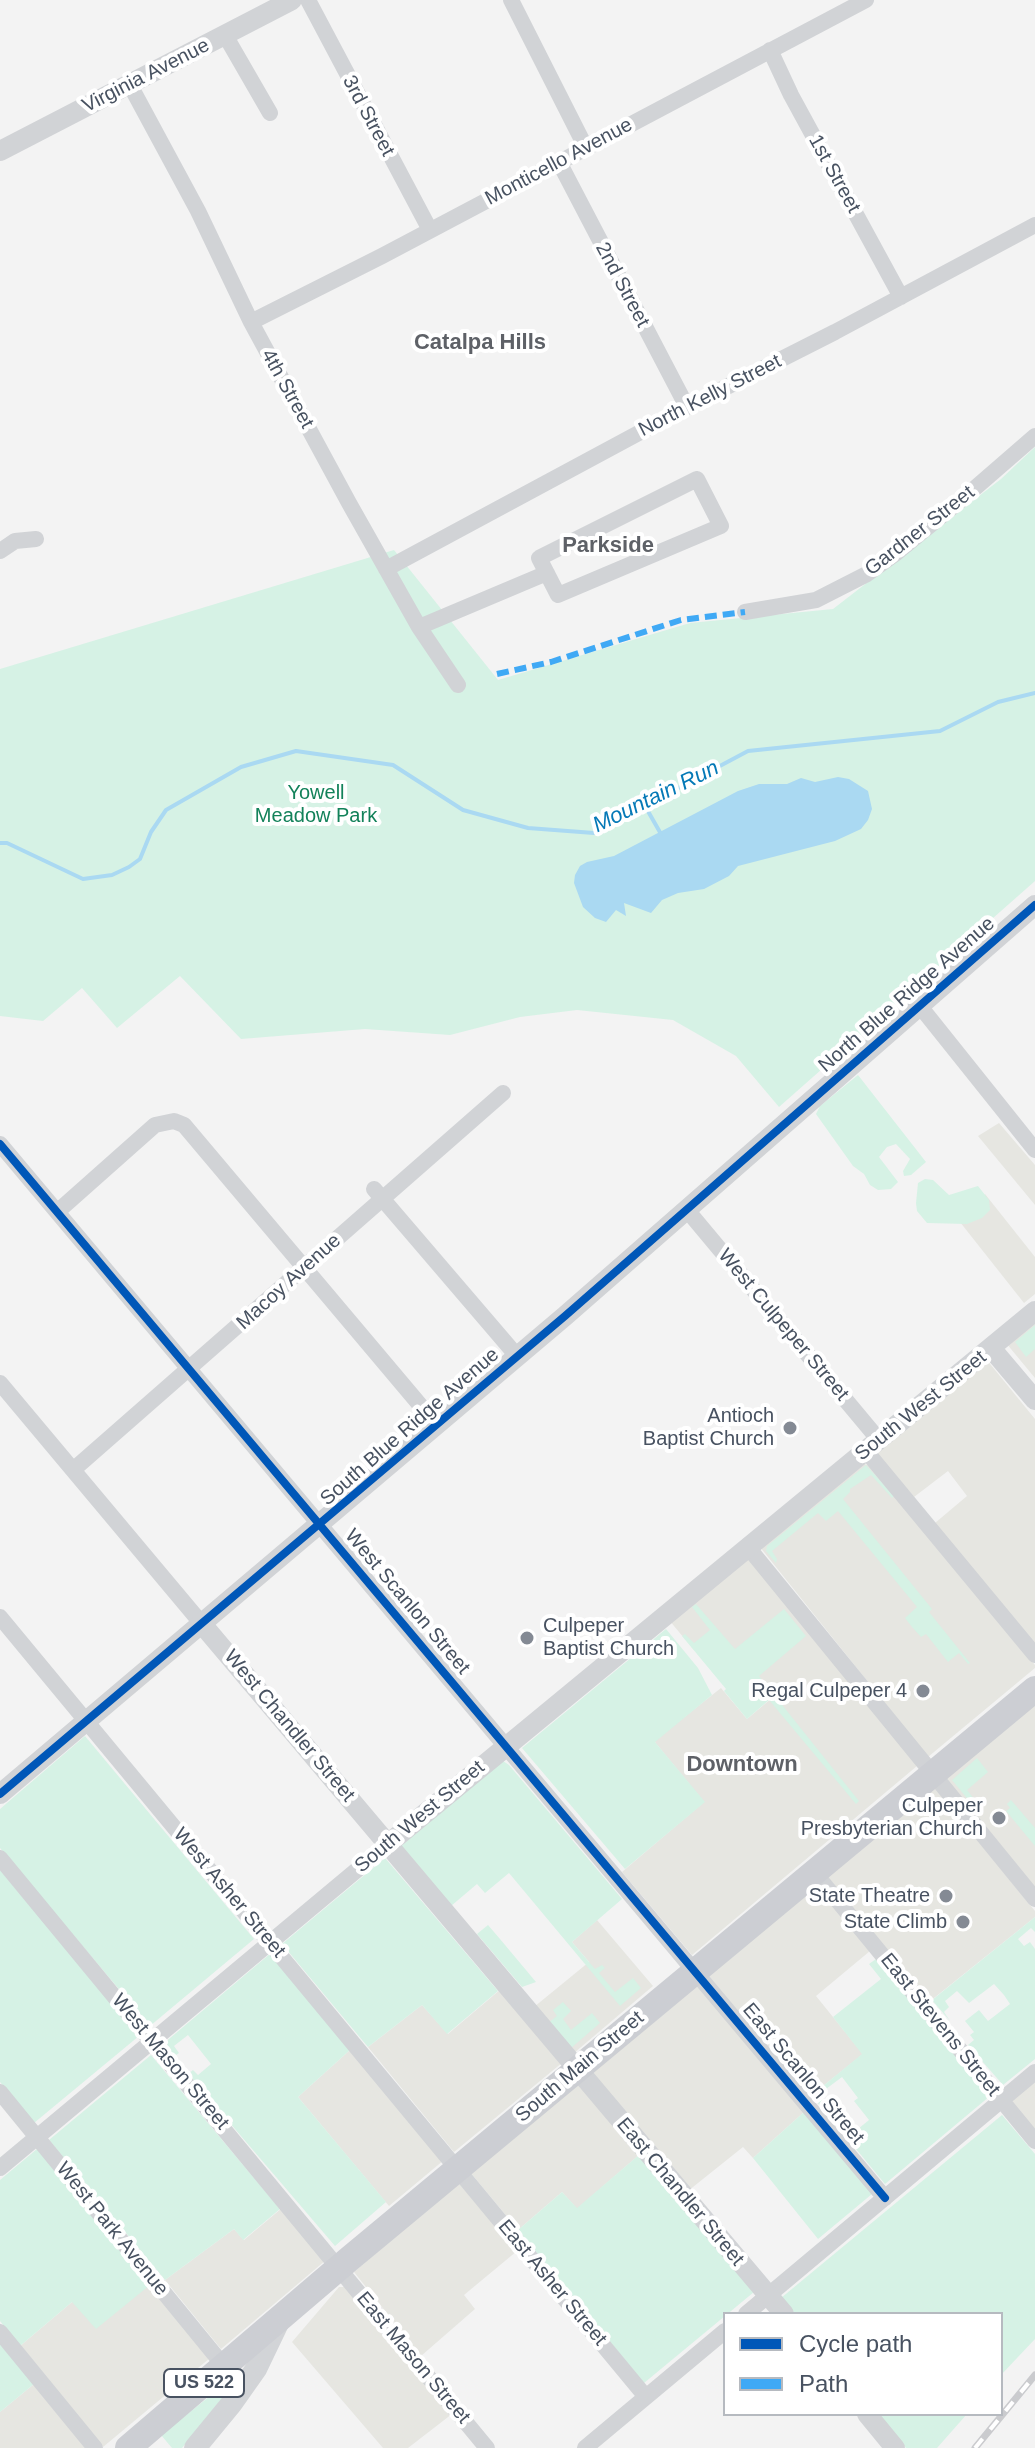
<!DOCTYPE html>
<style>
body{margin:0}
#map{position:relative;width:1035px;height:2448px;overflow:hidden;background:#f3f3f3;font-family:Arial,sans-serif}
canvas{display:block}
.legend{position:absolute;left:723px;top:2312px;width:280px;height:104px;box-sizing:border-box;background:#fff;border:2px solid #b6bac0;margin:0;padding:10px 14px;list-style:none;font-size:24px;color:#485261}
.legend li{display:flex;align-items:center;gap:16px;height:40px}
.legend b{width:40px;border:2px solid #b6bac0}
</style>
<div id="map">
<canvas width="1035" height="2448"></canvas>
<ul class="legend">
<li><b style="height:10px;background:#0057b8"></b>Cycle path</li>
<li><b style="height:10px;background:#3fa9f5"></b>Path</li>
</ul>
</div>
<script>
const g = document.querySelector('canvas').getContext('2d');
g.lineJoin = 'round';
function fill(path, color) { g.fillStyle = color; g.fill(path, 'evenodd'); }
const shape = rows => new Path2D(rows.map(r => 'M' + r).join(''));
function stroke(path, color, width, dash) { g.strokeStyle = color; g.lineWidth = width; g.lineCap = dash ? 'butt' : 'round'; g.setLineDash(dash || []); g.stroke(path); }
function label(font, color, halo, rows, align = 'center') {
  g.font = font + ' Arial,sans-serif'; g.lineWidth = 8; g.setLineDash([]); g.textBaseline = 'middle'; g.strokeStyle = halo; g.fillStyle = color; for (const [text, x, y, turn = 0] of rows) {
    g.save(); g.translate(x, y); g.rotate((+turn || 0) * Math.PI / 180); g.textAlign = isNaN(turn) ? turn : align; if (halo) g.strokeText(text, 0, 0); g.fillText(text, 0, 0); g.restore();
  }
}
fill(shape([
 [999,1123,1035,1165,1035,1205,978,1136],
 [985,1194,1035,1257,1035,1294,1024,1303,956,1217],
 [1035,1319,1035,1378,1006,1343],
 [986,1359,1035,1419,1035,1645,935,1523,967,1496,948,1471,914,1497,875,1451],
 [861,1463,871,1466,1035,1665,1035,1668,928,1757,760,1547],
 [747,1557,917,1766,692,1955,622,1872,704,1802,654,1741,721,1688,747,1719,772,1698,694,1650,669,1620],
 [1035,1704,1035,1888,946,1779],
 [935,1788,1035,1911,1035,1917,929,2002,827,1876],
 [815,1884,870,1951,816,1996,863,2054,808,2098,707,1974],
 [597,1920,653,1986,574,2053,534,2007,589,1962,572,1942],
 [697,1982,804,2112,753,2158,743,2147,688,2191,590,2072],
 [501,1989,563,2062,454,2152,368,2047,422,2005,448,2034],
 [350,2050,444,2160,389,2206,298,2097],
 [1035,2081,1035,2131,1010,2102],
 [579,2082,640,2154,577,2209,562,2192,518,2230,470,2172],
 [460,2181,517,2251,464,2295,475,2309,421,2356,354,2272],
 [282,2208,326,2260,221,2349,165,2280,234,2229,244,2240],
 [150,2285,210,2358,103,2447,20,2346,72,2302],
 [339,2287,346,2287,452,2414,408,2448,383,2448,292,2342],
 [34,2384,86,2448,0,2448,0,2412]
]), '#e6e6e1');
fill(shape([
 [1035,447,1035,881,779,1107,736,1056,673,1020,577,1010,520,1017,450,1035,365,1029,241,1039,180,976,117,1028,82,988,43,1021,0,1016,0,669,394,550,498,680,690,623,833,609,1001,479],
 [858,1075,926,1162,911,1175,904,1176,903,1171,910,1159,896,1144,887,1147,879,1157,898,1182,891,1189,878,1190,870,1185,864,1174,853,1166,816,1114,820,1106],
 [925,1179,933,1180,949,1195,978,1186,989,1200,990,1210,982,1218,967,1224,927,1223,917,1211,916,1203,918,1183],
 [1035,1325,1035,1349,1026,1357,1015,1342],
 [866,1465,894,1496,892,1498,871,1475,850,1489,850,1492,843,1499,932,1609,929,1612,970,1663,968,1664,959,1653,948,1662,926,1634,921,1637,912,1627,905,1618,917,1607,838,1511,826,1521,818,1513,772,1551,777,1559,776,1563,766,1551,767,1546],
 [696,1604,735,1649,784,1609,806,1636,759,1676,859,1801,856,1804,769,1700,747,1719,724,1691,726,1689,682,1636,685,1634,694,1643,710,1630,692,1607],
 [666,1629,698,1668,712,1695,655,1742,705,1802,625,1869,522,1748],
 [85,1736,254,1939,150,2026,0,1848,0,1809],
 [977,1758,988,1772,967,1790,983,1810,979,1813,952,1780],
 [503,1761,509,1765,622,1899,572,1942,595,1969,602,1965,605,1968,599,1973,615,1992,633,1978,641,1988,620,2006,509,1873,485,1893,477,1884,451,1906,401,1846],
 [1011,1800,1035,1828,1035,1846,1006,1811,1010,1808,1007,1804],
 [385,1858,498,1991,447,2034,422,2005,368,2047,282,1944],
 [0,1870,139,2036,34,2123,0,2082],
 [1035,1917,1035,1932,1031,1928,1018,1939,1024,1946,1030,1942,1035,1949,1035,2059,1003,2085,968,2045,974,2040,970,2035,974,2032,965,2021,979,2010,988,2021,1010,2004,1004,1995,994,1984,969,2003,957,1991,945,2001,949,2007,944,2012,950,2021,932,2000],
 [488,1925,500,1939,536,1982,522,1987,477,1934],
 [271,1953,350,2050,298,2097,386,2202,335,2246,188,2074,193,2070,198,2075,211,2064,188,2035,174,2046,179,2053,173,2057,163,2044],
 [876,1959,990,2096,885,2184,847,2138,869,2120,854,2101,858,2098,842,2077,818,2095,827,2107,823,2110,812,2095,862,2054,833,2017,881,1979,869,1964],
 [563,2002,571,2011,563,2019,571,2030,592,2013,600,2023,570,2049,548,2023,557,2016,553,2010],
 [151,2055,280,2209,243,2240,234,2229,165,2280,49,2140],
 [804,2112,872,2194,818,2239,753,2158],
 [1002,2115,1035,2154,1035,2339,1001,2375,1001,2314,795,2314,781,2298],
 [37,2149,150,2285,96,2329,72,2302,20,2346,0,2321,0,2180],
 [640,2154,754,2292,644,2383,518,2230,562,2192,577,2208],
 [0,2343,34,2384,0,2412],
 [220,2388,226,2394,182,2448,172,2448,161,2435],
 [878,2414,967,2414,937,2448,906,2448]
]), '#d6f2e5');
fill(shape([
 [838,777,849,779,868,791,872,809,868,820,861,829,835,841,738,866,729,876,704,889,678,893,662,900,651,913,624,903,626,916,616,910,606,922,595,918,583,907,574,883,575,875,580,866,587,862,614,856,738,791,759,784,787,784,801,778,815,782]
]), '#aad9f2');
stroke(shape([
 [645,806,661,834],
 [0,843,7,843,83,879,112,875,129,867,140,859,151,832,166,810,241,767,296,751,393,765,463,810,528,828,594,833,748,751,940,731,998,702,1035,693]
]), '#aad9f2', 4);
stroke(shape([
 [308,0,430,230],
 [511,0,586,148],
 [225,35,270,113],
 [770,50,791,95,901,297],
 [130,85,198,211,251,322,349,503,419,627,458,685],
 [559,162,687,407],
 [251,322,382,256,866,0],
 [697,479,721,526,558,595,539,558,697,479],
 [0,551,15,541,36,539],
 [386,569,687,407,835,332,1035,225],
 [745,612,816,600,867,574,895,554,967,495,1035,436],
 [419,627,547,573],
 [919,1005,1035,1150],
 [0,1144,885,2198],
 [374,1189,517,1356],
 [687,1210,879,1440],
 [57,1212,155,1125,174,1121,184,1125,436,1424],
 [0,1383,202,1624],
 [866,1451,1035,1655],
 [73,1470,503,1093],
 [747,1546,1035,1899],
 [0,1617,646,2397],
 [0,1858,487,2448],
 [814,1872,1035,2141],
 [0,2092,224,2366],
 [0,2168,388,1844],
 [746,2314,1035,2072],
 [0,2332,95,2448],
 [585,2448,725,2331]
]), '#d1d3d6', 16);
stroke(shape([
 [0,151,292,0],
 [991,1348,1035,1400],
 [202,1624,784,2314],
 [0,1794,565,1316,1035,905],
 [388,1844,1035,1311],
 [867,2414,895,2448]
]), '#d1d3d6', 20);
stroke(shape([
 [195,2448,232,2403,256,2369,280,2319]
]), '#d2d4d7', 22);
stroke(shape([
 [128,2448,348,2260,1035,1689]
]), '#ccced3', 26);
const rail = shape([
 [975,2448,1035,2375]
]);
stroke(rail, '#cacbce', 7);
stroke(rail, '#fff', 4, [12]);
stroke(shape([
 [497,674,551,662,681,620,745,612]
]), '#3fa9f5', 6, [12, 6]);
stroke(shape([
 [0,1144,885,2198],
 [0,1794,565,1316,1035,905]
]), '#0057b8', 8);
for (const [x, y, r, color] of [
 [790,1428,8,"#848a94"],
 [527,1638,8,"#848a94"],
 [923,1691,8,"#848a94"],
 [999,1818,8,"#848a94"],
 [946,1896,8,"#848a94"],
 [963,1922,8,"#848a94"]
]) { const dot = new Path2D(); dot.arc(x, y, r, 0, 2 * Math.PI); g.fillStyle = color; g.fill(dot); stroke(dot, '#fff', 3); }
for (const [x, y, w] of [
 [204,2383,80]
]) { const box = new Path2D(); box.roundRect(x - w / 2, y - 14, w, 28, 6); g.fillStyle = '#fff'; g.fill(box); stroke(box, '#485261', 2); }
label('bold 18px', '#485261', null, [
 ["US 522",204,2383]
]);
label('20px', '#485261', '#fff', [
 ["Virginia Avenue",146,76,-27],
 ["3rd Street",368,116,62],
 ["Monticello Avenue",559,162,-28],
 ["1st Street",834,174,61],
 ["2nd Street",622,285,62],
 ["4th Street",287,389,61],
 ["North Kelly Street",710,396,-27],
 ["Gardner Street",920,531,-38],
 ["North Blue Ridge Avenue",907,995,-41],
 ["Macoy Avenue",289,1282,-42],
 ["West Culpeper Street",783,1325,50],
 ["South West Street",921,1406,-39],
 ["South Blue Ridge Avenue",410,1427,-41],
 ["West Scanlon Street",407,1602,50],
 ["West Chandler Street",289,1726,50],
 ["South West Street",420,1817,-40],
 ["West Asher Street",229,1893,50],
 ["East Stevens Street",940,2025,51],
 ["West Mason Street",170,2062,50],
 ["South Main Street",580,2067,-40],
 ["East Scanlon Street",803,2074,50],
 ["East Chandler Street",680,2192,50],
 ["West Park Avenue",112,2229,51],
 ["East Asher Street",552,2283,50],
 ["East Mason Street",413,2358,50]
]);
label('20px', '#13825a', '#fff', [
 ["Yowell",316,793],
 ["Meadow Park",316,816]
]);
label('20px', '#485261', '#fff', [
 ["Antioch",774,1416],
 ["Baptist Church",774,1439],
 ["Culpeper",543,1626,"left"],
 ["Baptist Church",543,1649,"left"],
 ["Regal Culpeper 4",907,1691],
 ["Culpeper",983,1806],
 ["Presbyterian Church",983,1829],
 ["State Theatre",930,1896],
 ["State Climb",947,1922]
], 'right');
label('bold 22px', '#5e6167', '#fff', [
 ["Catalpa Hills",480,343],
 ["Parkside",608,546],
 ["Downtown",742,1765]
]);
label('italic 22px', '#0579b7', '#fff', [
 ["Mountain Run",656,797,-26]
]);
</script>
